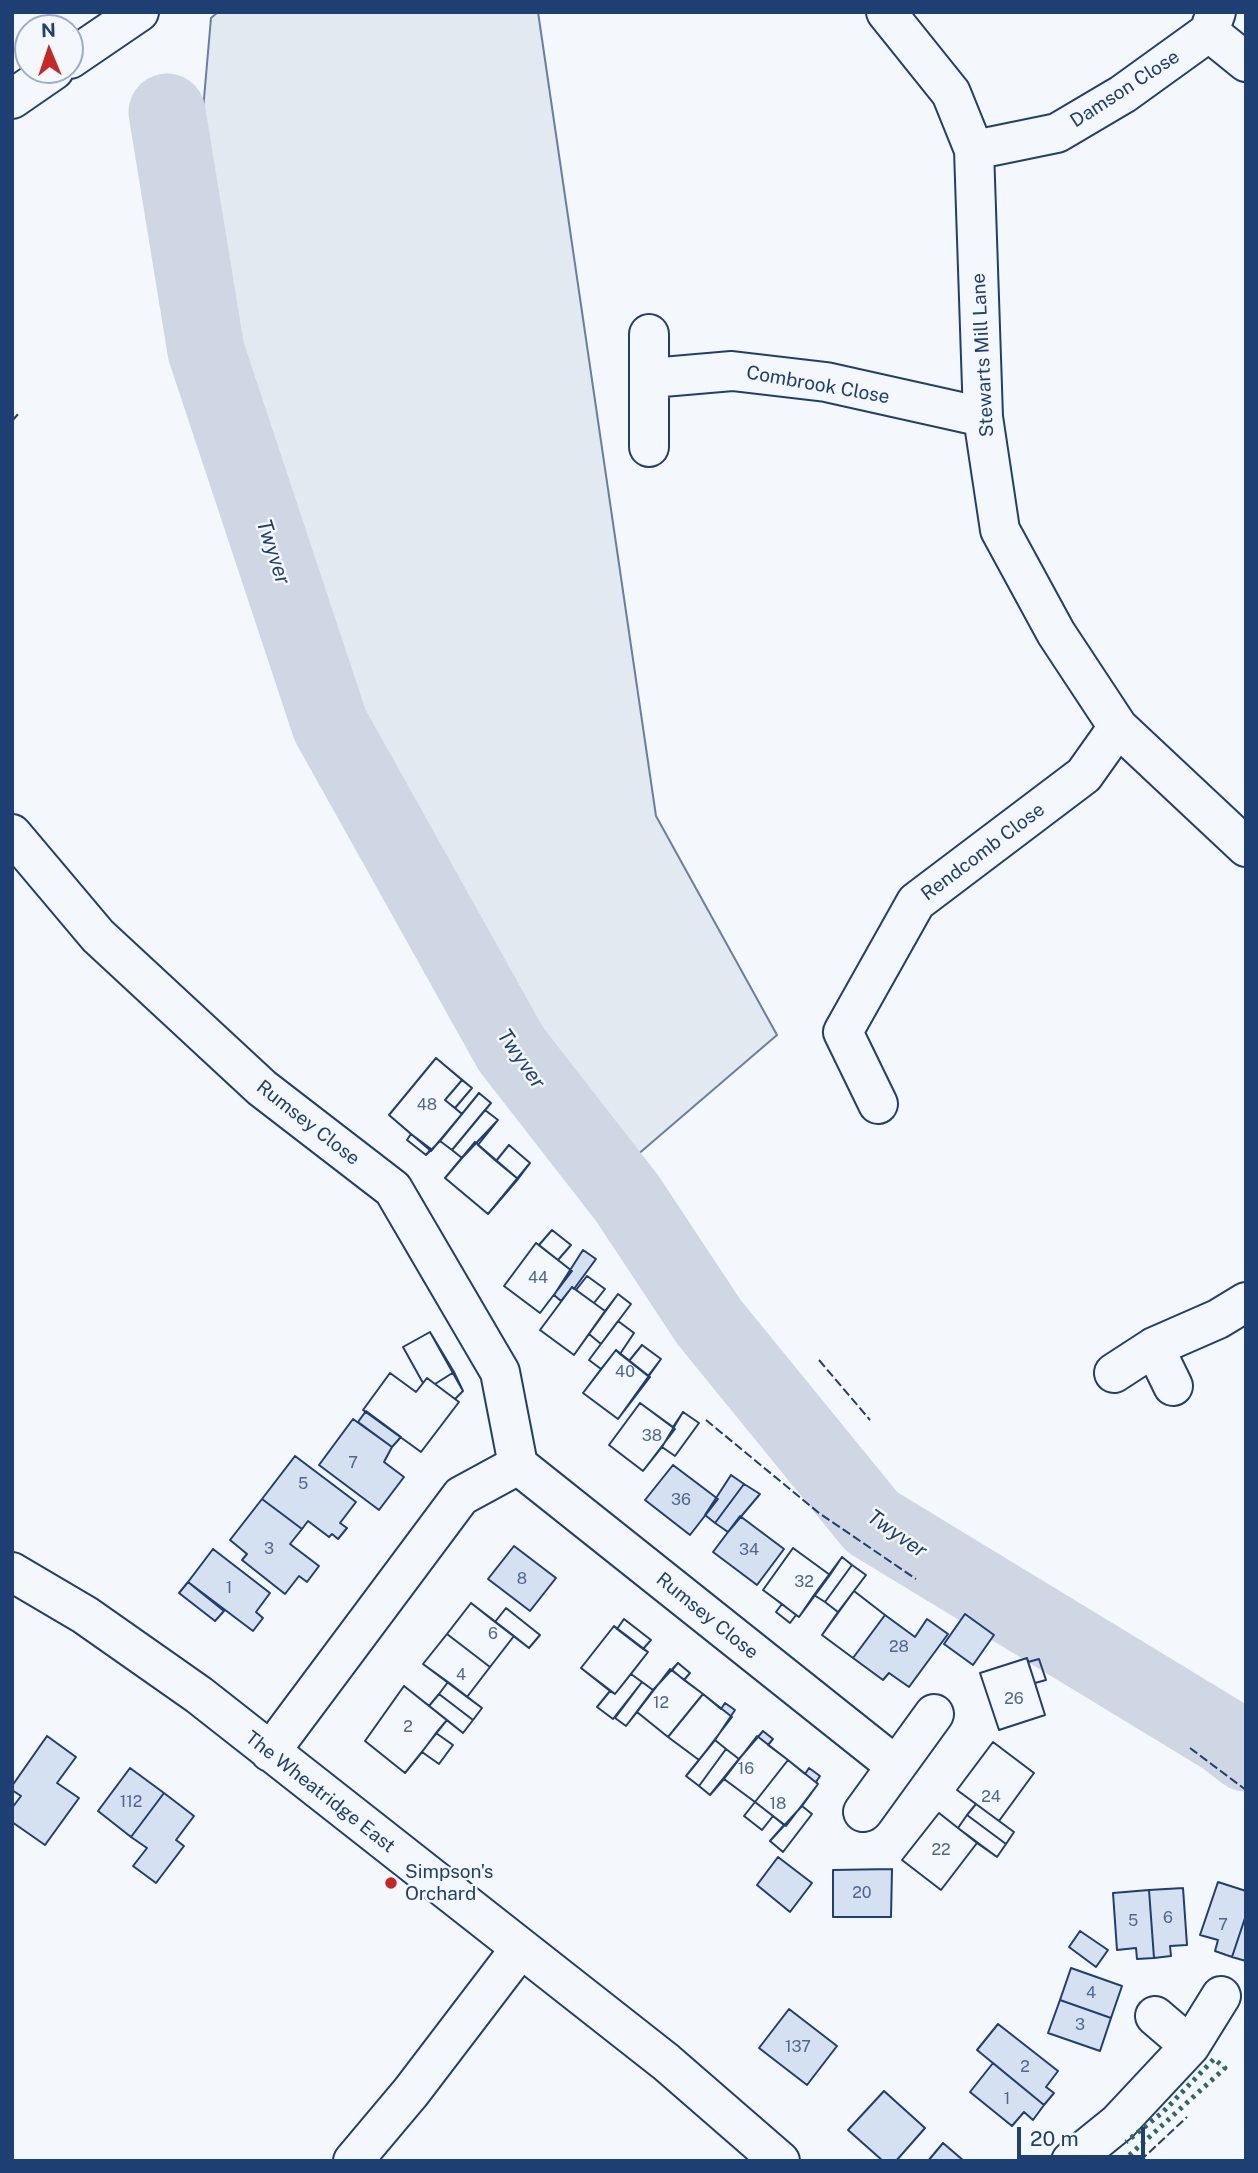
<!DOCTYPE html>
<style>
body{margin:0}
#map{position:relative;width:1258px;height:2173px;overflow:hidden;background:#f4f7fb;font-family:"Public Sans",sans-serif}
canvas{display:block}
.frame{position:absolute;inset:0;border:14px solid #1d3f73;pointer-events:none}
.north{position:absolute;left:14px;top:14px;width:70px;height:70px;box-sizing:border-box;background:#f4f7fb;border:2px solid #9eadc5;border-radius:50%;rotate:358deg;font-size:19px;font-weight:700;line-height:28px;text-align:center;color:#1d3f73}
.north::after{content:'';display:block;margin:auto;width:24px;height:32px;background:#c62828;clip-path:polygon(50% 0,100% 100%,50% 72%,0 100%)}
.scale{position:absolute;left:1017px;top:2127px;width:128px;height:32px;box-sizing:border-box;border:4px solid #1d3f73;border-top:0;padding-left:9px;font-size:21px;line-height:24px;white-space:nowrap;color:#1d3f73;-webkit-text-stroke:5px #f4f7fb;paint-order:stroke}
</style>
<div id="map">
<canvas width="1258" height="2173"></canvas>
<div class="frame"></div>
<div class="north">N</div>
<div class="scale">20 m</div>
</div>
<script>
const g = document.querySelector('canvas').getContext('2d');
g.lineJoin = 'round';
function fill(path, color) { g.fillStyle = color; g.fill(path, 'evenodd'); }
const shape = rows => new Path2D(rows.map(r => 'M' + r).join(''));
function stroke(path, color, width, dash) { g.strokeStyle = color; g.lineWidth = width; g.lineCap = dash ? 'butt' : 'round'; g.setLineDash(dash || []); g.stroke(path); }
function label(font, color, halo, rows, align = 'center') {
  g.font = font + ' "Public Sans",sans-serif'; g.lineWidth = 5; g.setLineDash([]); g.textBaseline = 'middle'; g.strokeStyle = halo; g.fillStyle = color; for (const [text, x, y, turn = 0] of rows) {
    g.save(); g.translate(x, y); g.rotate((+turn || 0) * Math.PI / 180); g.textAlign = isNaN(turn) ? turn : align; if (halo) g.strokeText(text, 0, 0); g.fillText(text, 0, 0); g.restore();
  }
}
const green = shape([
 [218,12,538,12,656,816,777,1035,615,1174,497,1044,313,722,182,351,211,18,218,12]
]);
fill(green, '#e3e9f0');
stroke(green, '#687fa3', 2);
stroke(shape([
 [167,112,206,351,330,725,511,1049,627,1198,709,1322,872,1522,1224,1736,1246,1753]
]), '#cfd7e4', 77);
const building = shape([
 [436,1058,472,1088,455,1108,462,1114,479,1093,491,1103,452,1150,440,1141,426,1155,407,1140,411,1134,389,1115,436,1058],
 [436,1058,462,1080,445,1100,462,1114,431,1151,389,1115,436,1058],
 [462,1080,472,1088,455,1108,445,1100,462,1080],
 [479,1093,491,1103,452,1150,440,1141,479,1093],
 [485,1110,498,1120,478,1145,496,1161,509,1145,530,1163,488,1214,445,1178,462,1158,452,1150,485,1110],
 [485,1110,498,1120,462,1158,452,1150,485,1110],
 [411,1134,431,1149,426,1155,407,1140,411,1134],
 [475,1142,518,1179,488,1214,445,1178,475,1142],
 [509,1145,530,1163,518,1179,496,1161,509,1145],
 [552,1230,571,1245,558,1260,572,1271,540,1313,504,1286,536,1243,539,1245,552,1230],
 [552,1230,571,1245,558,1260,539,1245,552,1230],
 [536,1243,572,1271,540,1313,504,1286,536,1243],
 [583,1250,596,1259,574,1289,572,1287,561,1301,554,1295,583,1250],
 [587,1276,605,1289,594,1303,605,1311,618,1294,631,1304,601,1344,589,1334,574,1355,540,1330,572,1287,576,1290,587,1276],
 [587,1276,605,1289,594,1303,576,1290,587,1276],
 [572,1287,605,1311,574,1355,540,1330,572,1287],
 [618,1294,631,1304,601,1344,589,1334,618,1294],
 [618,1321,634,1333,620,1354,629,1361,642,1345,661,1359,618,1419,583,1393,601,1369,589,1360,618,1321],
 [618,1321,634,1333,620,1354,616,1350,601,1369,589,1360,618,1321],
 [430,1332,463,1391,455,1399,459,1402,421,1452,363,1410,390,1373,416,1392,423,1383,403,1347,430,1332],
 [430,1332,454,1372,435,1384,427,1378,423,1383,403,1347,430,1332],
 [642,1345,661,1359,648,1376,629,1361,642,1345],
 [616,1350,650,1377,618,1419,583,1393,616,1350],
 [454,1372,463,1391,455,1399,435,1384,454,1372],
 [390,1373,416,1392,427,1378,459,1402,421,1452,363,1410,390,1373],
 [640,1403,673,1427,683,1412,699,1423,675,1456,662,1447,643,1471,609,1445,640,1403],
 [640,1403,675,1429,643,1471,609,1445,640,1403],
 [366,1411,401,1437,392,1447,358,1422,366,1411],
 [683,1412,699,1423,675,1456,662,1447,683,1412],
 [353,1419,392,1447,384,1462,404,1477,379,1510,319,1465,353,1419],
 [295,1456,356,1502,340,1523,347,1528,338,1539,332,1534,329,1537,308,1521,302,1529,262,1499,295,1456],
 [673,1465,718,1499,690,1535,645,1500,673,1465],
 [731,1475,744,1484,715,1523,705,1515,731,1475],
 [744,1484,760,1494,728,1532,715,1523,744,1484],
 [262,1499,302,1529,290,1544,319,1566,307,1582,299,1576,285,1594,242,1560,247,1554,230,1540,262,1499],
 [740,1516,784,1549,757,1585,713,1552,740,1516],
 [514,1546,556,1578,530,1611,488,1579,514,1546],
 [793,1548,830,1575,842,1557,852,1565,825,1602,814,1595,799,1617,796,1615,790,1623,776,1612,782,1604,763,1590,793,1548],
 [793,1548,830,1575,799,1617,763,1590,793,1548],
 [213,1549,270,1593,256,1612,263,1618,253,1631,188,1582,213,1549],
 [842,1557,852,1565,825,1602,814,1595,842,1557],
 [852,1565,866,1575,854,1591,885,1615,853,1658,822,1635,838,1612,825,1602,852,1565],
 [852,1565,866,1575,838,1612,825,1602,852,1565],
 [188,1582,224,1611,215,1621,179,1593,188,1582],
 [854,1591,885,1615,853,1658,822,1635,854,1591],
 [471,1603,495,1622,506,1608,540,1635,529,1648,514,1636,490,1667,447,1634,471,1603],
 [471,1603,514,1636,490,1667,447,1634,471,1603],
 [782,1604,796,1615,790,1623,776,1612,782,1604],
 [506,1608,540,1635,529,1648,495,1622,506,1608],
 [965,1614,994,1635,973,1665,944,1644,965,1614],
 [885,1615,915,1637,927,1619,948,1634,909,1687,889,1673,883,1680,853,1658,885,1615],
 [624,1619,651,1640,643,1649,648,1652,631,1674,642,1682,613,1719,597,1707,610,1691,581,1668,614,1626,617,1629,624,1619],
 [624,1619,651,1640,643,1649,617,1629,624,1619],
 [614,1626,648,1652,615,1694,581,1668,614,1626],
 [447,1634,490,1667,467,1697,482,1708,473,1720,439,1694,448,1682,423,1664,447,1634],
 [447,1634,490,1667,467,1697,423,1664,447,1634],
 [1027,1658,1028,1662,1039,1659,1046,1680,1035,1683,1045,1715,999,1730,980,1673,1027,1658],
 [1027,1658,1045,1715,999,1730,980,1673,1027,1658],
 [1039,1659,1046,1680,1035,1683,1028,1662,1039,1659],
 [678,1663,690,1673,684,1680,703,1694,668,1737,637,1712,626,1726,615,1718,642,1682,653,1690,678,1663],
 [678,1663,690,1673,684,1680,672,1670,678,1663],
 [670,1669,703,1694,668,1737,637,1712,670,1669],
 [631,1674,642,1682,613,1719,597,1707,610,1691,615,1694,631,1674],
 [448,1682,482,1708,473,1720,439,1694,448,1682],
 [642,1682,653,1690,626,1726,615,1718,642,1682],
 [404,1686,429,1706,439,1694,473,1720,463,1733,447,1720,436,1733,453,1745,439,1764,422,1752,405,1773,365,1741,404,1686],
 [404,1686,447,1720,405,1773,365,1741,404,1686],
 [439,1694,473,1720,463,1733,429,1706,439,1694],
 [703,1694,721,1709,725,1703,735,1710,715,1740,726,1749,699,1786,686,1776,699,1760,668,1737,703,1694],
 [703,1694,732,1717,699,1760,668,1737,703,1694],
 [763,1731,773,1739,768,1745,788,1760,755,1802,724,1779,710,1795,699,1786,726,1749,739,1759,763,1731],
 [436,1733,453,1745,439,1764,422,1752,436,1733],
 [47,1736,76,1757,57,1783,79,1798,45,1845,12,1822,12,1808,21,1796,12,1790,12,1786,47,1736],
 [757,1736,788,1760,755,1802,724,1779,757,1736],
 [715,1740,726,1749,699,1786,686,1776,715,1740],
 [993,1742,1034,1773,999,1821,1014,1832,1006,1844,967,1815,976,1804,957,1790,993,1742],
 [993,1742,1034,1773,999,1821,957,1790,993,1742],
 [726,1749,739,1759,710,1795,699,1786,726,1749],
 [788,1760,805,1774,809,1768,820,1776,816,1782,818,1784,802,1806,812,1814,783,1852,770,1841,784,1825,773,1816,762,1830,744,1816,788,1760],
 [788,1760,818,1784,786,1826,755,1802,788,1760],
 [130,1768,164,1793,131,1837,98,1811,130,1768],
 [164,1793,194,1816,176,1840,184,1846,156,1883,133,1866,147,1848,131,1837,164,1793],
 [755,1802,773,1816,762,1830,744,1816,755,1802],
 [976,1804,1014,1832,1006,1844,967,1815,976,1804],
 [802,1806,812,1814,783,1852,770,1841,802,1806],
 [939,1813,958,1828,967,1815,1006,1844,997,1857,977,1843,941,1890,902,1860,939,1813],
 [939,1813,977,1843,941,1890,902,1860,939,1813],
 [967,1815,1006,1844,997,1857,958,1828,967,1815],
 [778,1857,812,1883,790,1912,757,1885,778,1857],
 [892,1869,891,1917,833,1917,833,1870,892,1869],
 [1218,1882,1246,1891,1246,1915,1232,1957,1215,1951,1218,1940,1200,1935,1218,1882],
 [1183,1888,1187,1945,1170,1946,1171,1956,1154,1958,1149,1890,1183,1888],
 [1149,1890,1154,1958,1137,1959,1136,1948,1117,1950,1113,1893,1149,1890],
 [1246,1915,1246,1961,1232,1957,1246,1915],
 [1080,1931,1108,1950,1096,1967,1069,1947,1080,1931],
 [1071,1968,1122,1986,1111,2018,1060,2000,1071,1968],
 [1060,2000,1111,2018,1100,2051,1048,2033,1060,2000],
 [789,2009,837,2046,807,2085,759,2048,789,2009],
 [998,2024,1058,2071,1046,2087,1054,2093,1044,2105,977,2050,998,2024],
 [993,2063,1044,2105,1033,2120,1024,2112,1012,2126,970,2092,993,2063],
 [884,2091,925,2128,896,2161,883,2161,848,2130,884,2091],
 [943,2143,964,2161,928,2161,943,2143]
]);
fill(building, '#d5e0f0');
stroke(building, '#1d3f73', 2);
const street = shape([
 [886,12,951,93,974,150,983,417,1000,530,1056,633,1118,727,1246,847],
 [1209,32,1246,62],
 [974,150,1057,133,1123,94,1209,32,1216,12],
 [651,378,732,371,826,382,983,417],
 [649,447,649,334],
 [12,834,98,936,262,1088,393,1189,500,1372,518,1465,896,1766],
 [878,1104,843,1032,916,902,1084,775,1118,727],
 [1154,1347,1173,1386],
 [1114,1373,1154,1347,1218,1319,1246,1302],
 [12,1572,85,1615,199,1695,666,2062,780,2161],
 [270,1752,461,1496,518,1465],
 [863,1812,934,1714],
 [1155,2016,1190,2046],
 [353,2161,411,2092,520,1949],
 [1071,2161,1118,2123,1190,2046,1221,1996]
]);
const secondary = shape([
 [70,59,139,12],
 [12,99,54,70]
]);
stroke(street, '#1d3f73', 42);
stroke(secondary, '#1d3f73', 42);
stroke(street, '#f4f7fb', 38);
stroke(secondary, '#f4f7fb', 38);
stroke(shape([
 [1123,2161,1225,2068,1214,2059,1163,2112,1126,2142]
]), '#2c6c60', 5, [3.5, 5]);
stroke(shape([
 [12,421,19,413],
 [819,1360,870,1420],
 [706,1420,819,1513,916,1579],
 [1190,1748,1246,1790],
 [1140,2161,1187,2117]
]), '#1d3f73', 2, [9, 3.5]);
for (const [x, y, r, color] of [
 [391,1883,7,"#c62828"]
]) { const dot = new Path2D(); dot.arc(x, y, r, 0, 2 * Math.PI); g.fillStyle = color; g.fill(dot); stroke(dot, '#f4f7fb', 2.5); }
label('16px', '#4b6792', null, [
 ["48",427,1105],
 ["44",538,1278],
 ["40",625,1372],
 ["38",652,1436],
 ["7",353,1463],
 ["5",303,1484],
 ["36",681,1500],
 ["3",269,1549],
 ["34",749,1550],
 ["8",522,1579],
 ["32",804,1582],
 ["1",229,1588],
 ["6",493,1634],
 ["28",899,1647],
 ["4",461,1675],
 ["26",1014,1699],
 ["12",661,1703],
 ["2",408,1727],
 ["16",746,1769],
 ["24",991,1797],
 ["112",131,1802],
 ["18",778,1804],
 ["22",941,1850],
 ["20",862,1893],
 ["6",1168,1918],
 ["5",1133,1921],
 ["7",1223,1925],
 ["4",1091,1993],
 ["3",1080,2025],
 ["137",798,2047],
 ["2",1025,2067],
 ["1",1007,2099]
]);
label('19px', '#1d3f73', '#f4f7fb', [
 ["Damson Close",1125,89,-33],
 ["Stewarts Mill Lane",983,355,-93],
 ["Combrook Close",818,385,10],
 ["Rendcomb Close",983,852,-37],
 ["Rumsey Close",308,1123,38],
 ["Rumsey Close",707,1616,39],
 ["The Wheatridge East",320,1792,38]
]);
label('19px', '#1d3f73', '#f4f7fb', [
 ["Simpson's",405,1872],
 ["Orchard",405,1894]
], 'left');
label('italic 21px', '#1d3f73', '#f4f7fb', [
 ["Twyver",273,552,72],
 ["Twyver",521,1059,55],
 ["Twyver",897,1534,35]
]);
</script>
